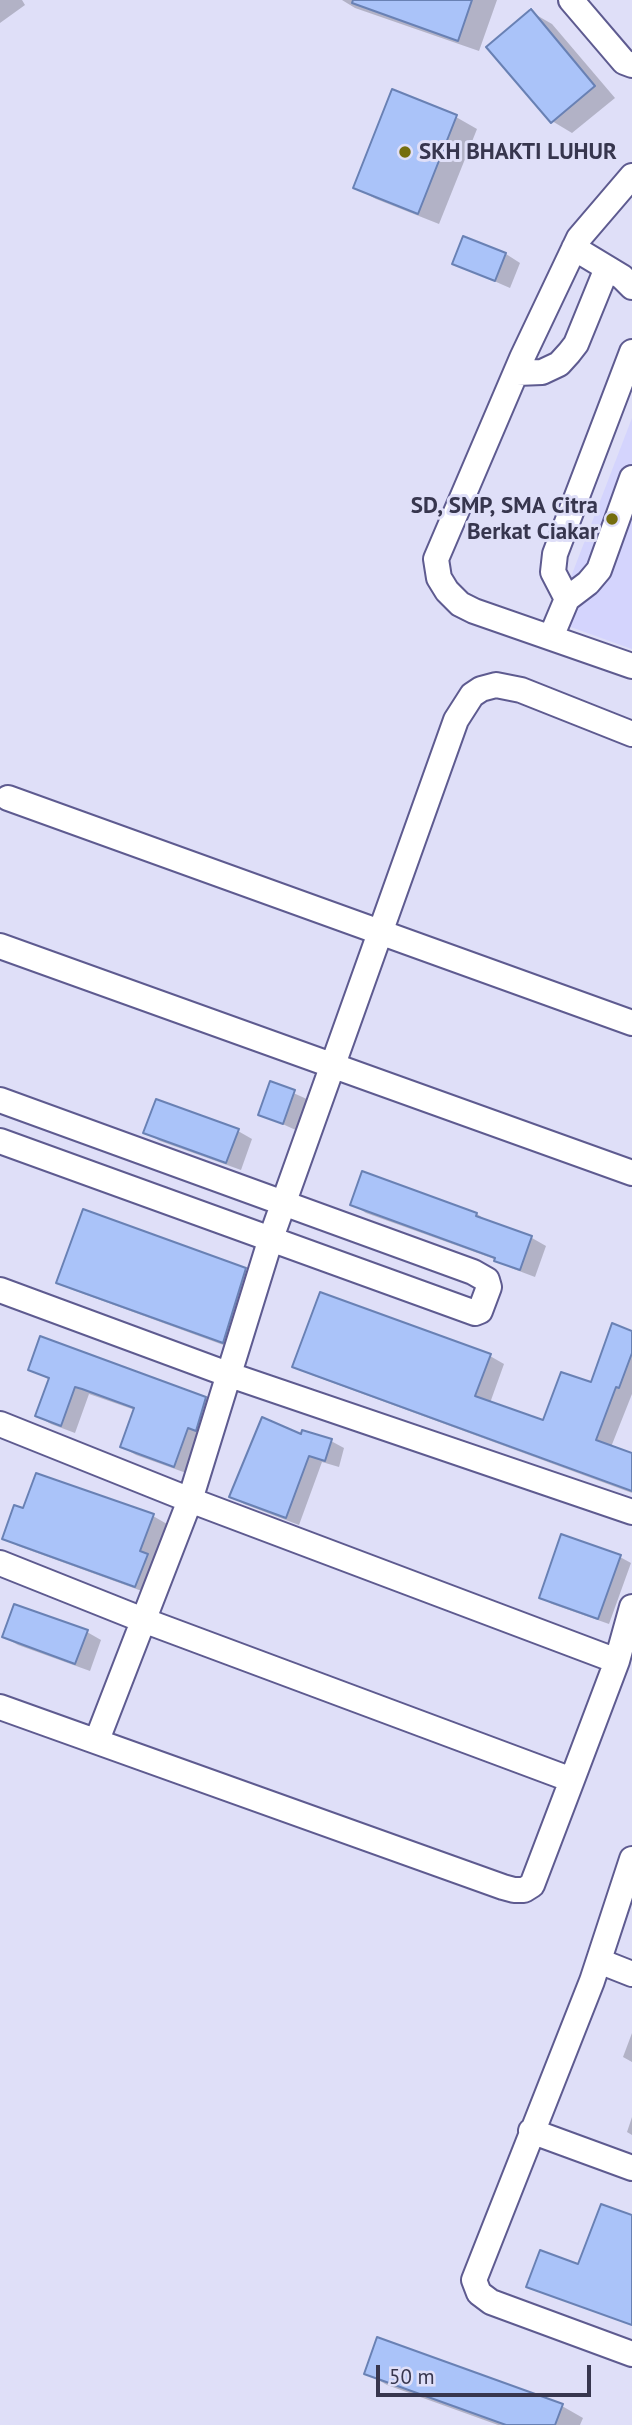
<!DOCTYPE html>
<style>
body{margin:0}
#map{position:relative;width:632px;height:2425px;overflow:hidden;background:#dfdff8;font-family:"PT Sans",sans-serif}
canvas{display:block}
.scale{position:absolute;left:376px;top:2365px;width:215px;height:32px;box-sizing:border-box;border:4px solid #37364e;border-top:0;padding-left:9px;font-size:21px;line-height:24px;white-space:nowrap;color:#37364e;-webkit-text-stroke:5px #dfdff8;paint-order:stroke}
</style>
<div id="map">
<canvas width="632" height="2425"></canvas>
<div class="scale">50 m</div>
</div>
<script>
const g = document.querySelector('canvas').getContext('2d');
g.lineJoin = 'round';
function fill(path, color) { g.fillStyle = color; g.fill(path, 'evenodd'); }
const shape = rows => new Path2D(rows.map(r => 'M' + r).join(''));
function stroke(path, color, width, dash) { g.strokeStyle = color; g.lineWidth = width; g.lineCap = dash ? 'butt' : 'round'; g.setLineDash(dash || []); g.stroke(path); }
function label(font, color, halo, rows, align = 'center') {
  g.font = font + ' "PT Sans",sans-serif'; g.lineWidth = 6; g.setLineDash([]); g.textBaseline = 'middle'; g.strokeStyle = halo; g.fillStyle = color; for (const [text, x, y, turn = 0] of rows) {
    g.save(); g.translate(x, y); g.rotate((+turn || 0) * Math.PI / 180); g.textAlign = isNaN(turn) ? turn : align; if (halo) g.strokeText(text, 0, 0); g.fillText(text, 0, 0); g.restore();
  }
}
fill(shape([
 [632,418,632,649,554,621]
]), '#d4d4fd');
fill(shape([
 [0,0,22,0,25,5,0,23],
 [342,0,497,0,479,51,355,8],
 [531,12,552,24,615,98,572,133,552,121],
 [456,117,477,129,439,224,376,199,355,188],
 [464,238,506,254,520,263,510,288,455,264],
 [271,1083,309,1100,298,1131,260,1114],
 [238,1131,252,1139,241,1170,160,1141,145,1132],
 [363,1174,477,1214,491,1223,532,1238,546,1246,535,1277,511,1268,497,1260,366,1213,352,1204],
 [245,1270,260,1278,237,1350,73,1290,58,1282],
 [632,1333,632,1394,611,1447,632,1455,632,1493,309,1374,295,1366,490,1356,504,1364,490,1403,544,1422,592,1385],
 [41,1338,206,1398,220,1407,189,1474,136,1455,122,1447,135,1410,89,1394,75,1433,51,1424,37,1416,50,1380,30,1369],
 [302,1436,331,1441,344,1448,339,1467,322,1462,299,1525,244,1504,231,1496],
 [24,1511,153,1516,167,1524,155,1560,150,1594,18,1546,4,1538],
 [620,1557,631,1563,609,1624,552,1604,541,1598],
 [87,1632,101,1640,90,1671,18,1645,4,1637],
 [632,2033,632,2062,623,2057],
 [632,2117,632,2135,627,2132],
 [366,2373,562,2406,583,2418,580,2425,498,2425,387,2385]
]), '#0003');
const building = shape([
 [353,0,472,0,458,41,352,3,353,0],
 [531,9,595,86,551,123,486,47,531,9],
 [392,89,457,115,418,214,353,188,392,89],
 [463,236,506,253,495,281,452,264,463,236],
 [270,1081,295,1090,283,1124,258,1115,270,1081],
 [156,1099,239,1129,226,1163,143,1133,156,1099],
 [362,1171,477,1213,476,1216,532,1236,520,1270,494,1261,495,1258,350,1205,362,1171],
 [83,1209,246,1268,223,1343,56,1283,83,1209],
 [320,1292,491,1354,475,1396,543,1420,561,1372,591,1382,612,1323,632,1331,632,1353,619,1388,616,1387,596,1440,632,1453,632,1491,292,1367,320,1292],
 [40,1336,206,1397,196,1431,188,1428,174,1467,120,1447,134,1408,82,1389,75,1387,61,1426,35,1416,49,1378,28,1370,40,1336],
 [262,1417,301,1434,302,1430,332,1439,325,1461,309,1456,286,1518,229,1497,262,1417],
 [36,1473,154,1514,140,1551,148,1554,135,1587,2,1539,14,1505,23,1508,36,1473],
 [561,1534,621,1555,598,1619,539,1598,561,1534],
 [14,1604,88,1630,75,1664,2,1637,14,1604],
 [601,2204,632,2215,632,2325,526,2287,540,2250,578,2264,601,2204],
 [377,2337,563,2404,555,2425,506,2425,364,2374,377,2337]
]);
fill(building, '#aac3f9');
stroke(building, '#6981b4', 2);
const street = shape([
 [571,0,624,62,632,65],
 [632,176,579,238,522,358,436,559,439,578,447,591,460,604,474,611,632,666],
 [574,248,622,277,632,287],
 [517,373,542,372,559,364,569,353,576,344,607,268],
 [567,599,553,572,555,554,632,352],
 [551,637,567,599,588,583,599,570,632,478],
 [8,798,632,1023],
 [0,946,632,1173],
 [0,1100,473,1272,487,1280,489,1287,480,1311,475,1313,0,1141],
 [0,1290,230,1375,632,1512],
 [0,1424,190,1500,617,1661],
 [0,1563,143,1620,572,1780],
 [0,1707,503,1887,514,1890,524,1890,532,1885,572,1780,617,1661,632,1607],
 [97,1740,190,1500,271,1238,456,720,472,695,481,689,496,685,521,690,632,734],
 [632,1859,592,1981,474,2280,479,2293,491,2302,632,2354],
 [599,1961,632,1974],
 [531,2131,632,2168]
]);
stroke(street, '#5e5b90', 28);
stroke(street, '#fff', 24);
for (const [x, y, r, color] of [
 [405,152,7,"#756e0e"],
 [612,519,7,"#756e0e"]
]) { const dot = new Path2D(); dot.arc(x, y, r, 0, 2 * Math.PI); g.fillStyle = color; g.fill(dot); stroke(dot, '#dfdff8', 2.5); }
label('bold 23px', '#37364e', '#dfdff8', [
 ["SKH BHAKTI LUHUR",419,152],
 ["SD, SMP, SMA Citra",598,506,"right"],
 ["Berkat Ciakar",598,532,"right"]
], 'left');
</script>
